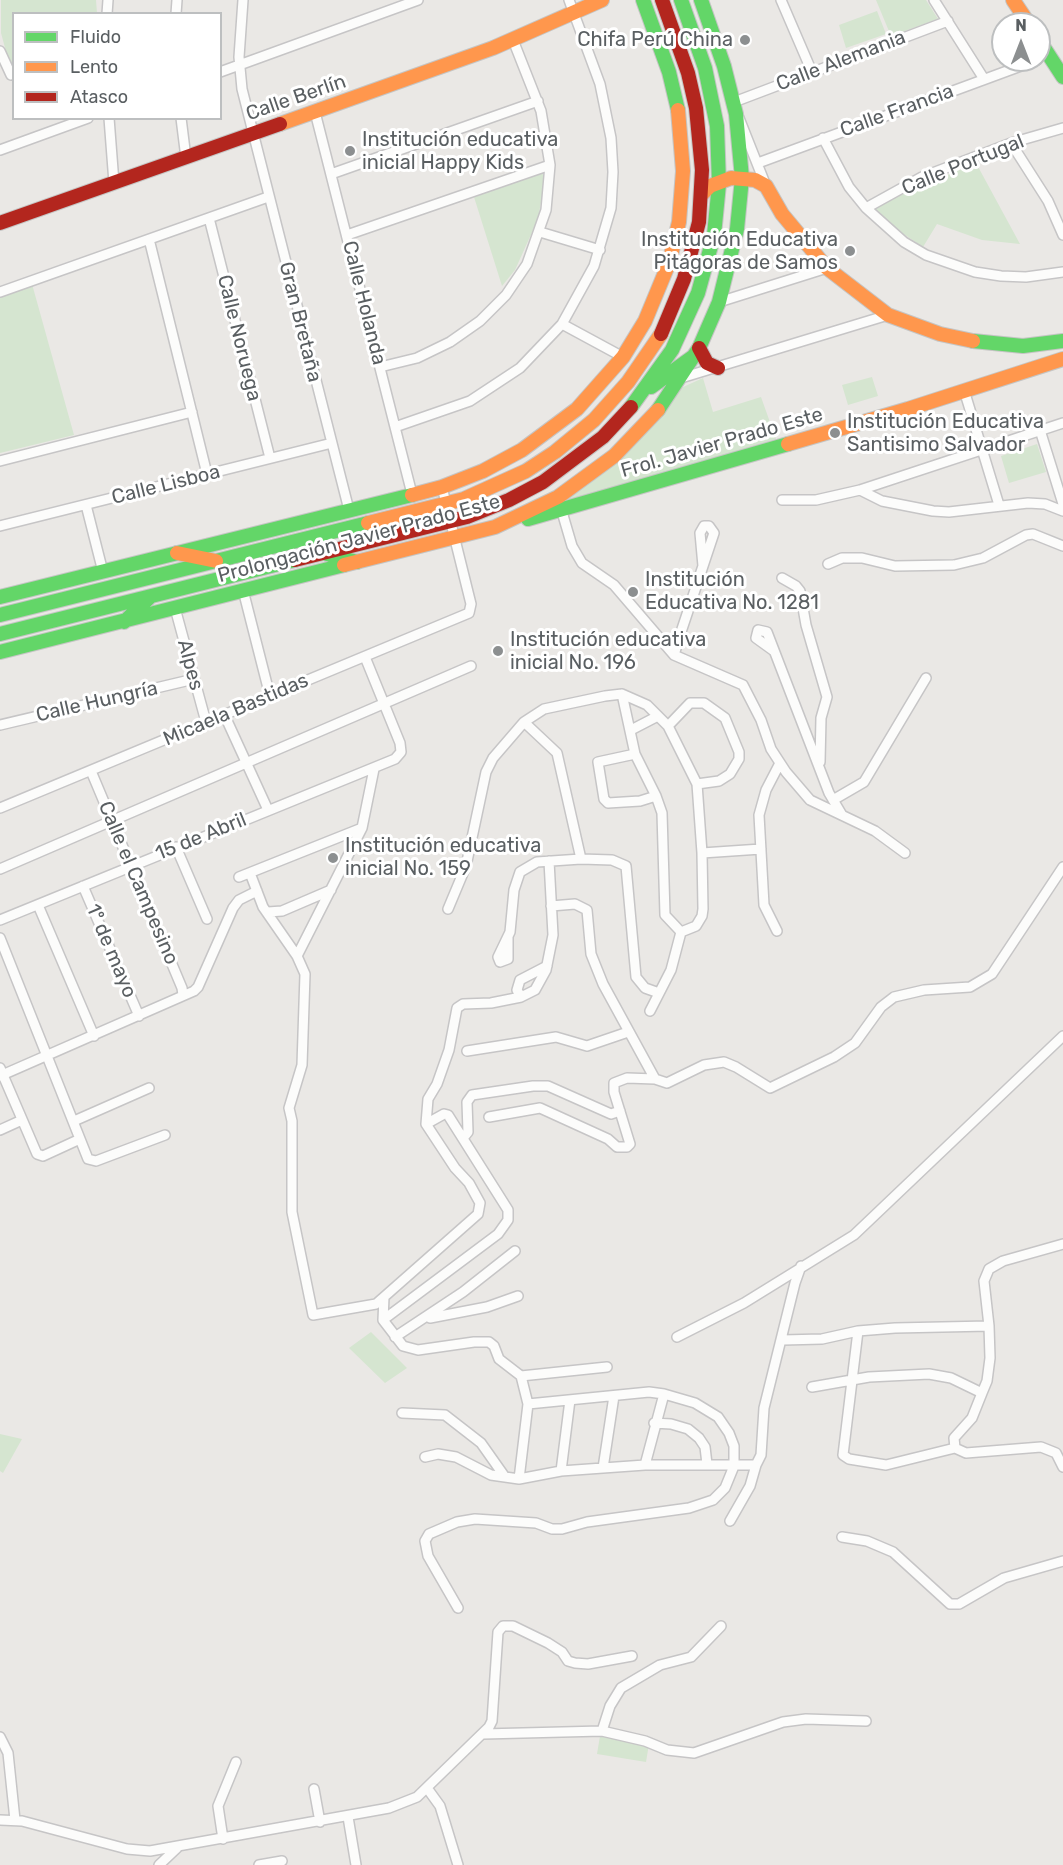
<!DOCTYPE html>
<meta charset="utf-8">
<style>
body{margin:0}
#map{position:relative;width:1063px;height:1865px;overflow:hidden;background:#eae8e5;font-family:Rubik,sans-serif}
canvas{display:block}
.legend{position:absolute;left:12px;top:12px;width:210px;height:108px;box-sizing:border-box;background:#fff;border:2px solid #bdbfc0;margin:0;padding:8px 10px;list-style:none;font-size:18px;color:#5a5f62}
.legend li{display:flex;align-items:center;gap:12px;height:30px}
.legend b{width:30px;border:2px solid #bdbfc0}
.north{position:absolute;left:991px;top:12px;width:60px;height:60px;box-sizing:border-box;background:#fff;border:2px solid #bdbfc0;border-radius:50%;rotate:0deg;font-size:16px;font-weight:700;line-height:24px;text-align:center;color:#5a5f62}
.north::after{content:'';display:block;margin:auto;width:21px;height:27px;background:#8c8f90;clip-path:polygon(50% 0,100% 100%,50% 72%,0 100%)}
</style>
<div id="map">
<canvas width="1063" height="1865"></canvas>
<ul class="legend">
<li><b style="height:8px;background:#63d668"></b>Fluido</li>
<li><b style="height:8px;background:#ff974d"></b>Lento</li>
<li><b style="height:8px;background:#b3261e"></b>Atasco</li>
</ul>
<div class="north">N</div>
</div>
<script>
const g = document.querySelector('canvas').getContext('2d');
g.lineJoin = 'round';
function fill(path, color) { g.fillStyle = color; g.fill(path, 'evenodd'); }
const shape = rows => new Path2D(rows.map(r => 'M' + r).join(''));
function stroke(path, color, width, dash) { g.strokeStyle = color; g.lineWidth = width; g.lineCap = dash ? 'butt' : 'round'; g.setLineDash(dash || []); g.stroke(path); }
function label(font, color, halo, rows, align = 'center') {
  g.font = font + ' Rubik,sans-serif'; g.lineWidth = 6; g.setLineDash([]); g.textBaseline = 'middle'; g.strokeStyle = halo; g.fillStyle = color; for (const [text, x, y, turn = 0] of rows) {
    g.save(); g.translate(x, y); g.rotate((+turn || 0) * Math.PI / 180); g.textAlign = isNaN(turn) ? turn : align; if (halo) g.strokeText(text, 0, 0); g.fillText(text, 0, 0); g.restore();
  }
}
fill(shape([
 [1,0,96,0,97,13,14,14,13,69,11,70,1,33],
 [876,0,926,0,938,19,891,36],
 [877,11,886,34,846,48,839,25],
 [976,163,1020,244,982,240,937,224,923,247,899,231,874,209,909,191],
 [543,172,543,191,538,219,515,270,502,286,474,197],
 [32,284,74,435,0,453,0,296],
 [872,377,878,396,848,405,842,385],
 [703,378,713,412,761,397,776,439,572,501,569,499,568,496,644,434,681,388],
 [1037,444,1046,472,1009,483,1001,456],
 [371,1332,407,1368,385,1383,349,1348],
 [0,1434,22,1439,3,1473,0,1471],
 [600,1736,649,1744,646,1762,597,1754]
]), '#d5e5d0');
const street = shape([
 [243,0,239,57,242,89,349,510],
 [781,0,812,72],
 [934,0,984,79],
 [107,14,108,0],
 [176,14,177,0],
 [0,51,11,75],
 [220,72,418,0],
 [734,102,948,21],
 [315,112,412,494],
 [109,118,114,183],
 [181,118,186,158],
 [739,118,766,186],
 [823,138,849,187,866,208,904,242,926,255,975,272,1001,276,1026,277,1063,272],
 [1011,143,1048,201,1063,235],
 [0,150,88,118],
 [758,163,1037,60],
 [331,174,538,101],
 [866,208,922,177,1011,143,1063,128],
 [209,218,270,458],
 [540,232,600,250],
 [347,235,550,165],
 [149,239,207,474],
 [0,292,268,197],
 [719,302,827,268],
 [562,324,623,357],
 [380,367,417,358,450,342,480,321,506,295,527,264,546,210,550,165,541,111,513,40],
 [681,378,888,315],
 [964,390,999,505],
 [395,427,470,401,520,368,562,324,594,266,611,208,613,172,611,138,600,84,569,0],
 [1040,430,1063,504],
 [0,461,192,412],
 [860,490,882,501,933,511,949,512,1028,503,1045,504,1063,511],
 [782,500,816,500,860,490,1063,423],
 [86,505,103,572],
 [560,505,572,546,582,563,614,585,674,655,743,685,761,720,771,749,786,772,810,800,875,831,905,853],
 [0,526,332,443],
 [828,564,842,558,862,558,895,566,954,565,983,558,1026,535,1033,534,1063,546],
 [782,578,796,586,800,591,806,625,827,697,821,718,820,762],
 [243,590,270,696],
 [175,608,206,722],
 [774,651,756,638,758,630,767,632,829,793,842,815],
 [674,655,682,629,714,533,709,526,704,526,700,533,703,566],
 [622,694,635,754,656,796,662,813,665,915,681,932],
 [224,714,268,810],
 [524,722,557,753,581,859,612,860,626,866,636,977,645,988,659,993],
 [0,725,194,679],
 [668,726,690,703,704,703,725,718,739,752,739,759,730,774,719,781,697,784],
 [631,730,658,716],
 [635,754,598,762,604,799,608,803,640,801,656,796],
 [91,771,182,988,183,995],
 [833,800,864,782,926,678],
 [0,808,469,613,471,604,442,487],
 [176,847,207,919],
 [702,853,761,849],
 [0,869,471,666],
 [250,873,263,907,297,956,305,974,302,1065,289,1108,292,1121,292,1212,313,1315,376,1304,478,1214,480,1203,469,1183,455,1168,426,1124,428,1099,437,1084,449,1050,457,1008,463,1004,491,1003,521,997],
 [239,877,362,828],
 [83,886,139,1016],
 [38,905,94,1036],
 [551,906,575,904,587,910,591,954,603,984,655,1079,667,1083,704,1065,724,1062,736,1067,770,1088,834,1057,855,1043,881,1007,894,997,924,990,970,987,992,974,1063,867],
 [448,909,466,866,486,772,493,758,524,722,544,709,605,696,622,694,647,705,668,726,697,784,702,853,703,909,702,916,696,926,681,932,671,970,650,1011],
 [268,912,282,911,331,890],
 [0,920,395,759,401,752,400,743,365,657],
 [777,931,764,905,759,815,766,790,780,763],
 [508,937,508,959,500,962,498,957,510,932,514,890,520,872,537,862,581,859],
 [0,938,88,1159,96,1161,165,1135],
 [297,956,362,828,374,769],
 [547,966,520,980,517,990,521,997,535,990,546,970,553,935,549,861],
 [467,1051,556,1037,587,1046,628,1032],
 [0,1068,37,1154,43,1156,80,1139],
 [0,1076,194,991,198,987,233,908,239,900,257,891],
 [489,1117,540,1108,608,1139,617,1147,627,1147,630,1144,614,1092,614,1083,627,1078,655,1079],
 [74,1121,149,1088],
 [0,1130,22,1120],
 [463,1138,468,1132,467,1102,472,1095,533,1086,548,1086,611,1114,620,1111],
 [384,1297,383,1320,403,1346,418,1350,474,1342,489,1342,494,1346,499,1359,521,1376,528,1404],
 [430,1318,487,1307,518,1296],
 [383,1320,498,1234,508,1220,508,1210,448,1115,444,1114,426,1124],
 [989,1326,984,1281,989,1269,1003,1261,1063,1244],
 [858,1331,843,1455,849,1459,886,1465,955,1448],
 [395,1337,463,1292,515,1251],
 [677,1337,744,1303,854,1235,1063,1036],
 [783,1340,822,1339,858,1331,895,1328,989,1326,990,1358,987,1381,982,1393,951,1378,929,1374,869,1377,812,1387],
 [521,1376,607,1367],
 [982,1393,972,1418,954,1438,955,1448,966,1453,1041,1447,1056,1453,1063,1467],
 [402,1413,445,1415,481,1443,505,1477,519,1479,561,1471,645,1465,756,1465,761,1455,764,1408,795,1283,801,1266],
 [654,1423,671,1424,688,1429,699,1438,705,1447,707,1464],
 [425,1457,438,1454,456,1457,491,1475,505,1477],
 [645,1465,664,1394],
 [603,1468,614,1396],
 [561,1471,570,1400],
 [730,1521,750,1486,756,1465],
 [842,1537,867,1541,893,1552,950,1604,959,1604,1004,1578,1063,1561],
 [458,1608,428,1556,425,1541,429,1534,457,1522,475,1519,536,1523,552,1529,562,1529,587,1522,689,1508,713,1500,725,1488,734,1466,734,1446,729,1433,718,1417,695,1403,664,1394,649,1392,528,1404,519,1479],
 [602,1731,610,1706,621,1688,660,1665,691,1657,721,1626],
 [483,1734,602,1731,645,1741,667,1750,694,1753,783,1722,806,1719,866,1721],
 [0,1737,8,1753,15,1820],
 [427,1788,440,1806,458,1865],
 [314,1789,320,1822],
 [348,1817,356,1865],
 [0,1820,22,1821,127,1849,150,1851,389,1808,417,1797,489,1727,492,1721,498,1632,503,1626,513,1626,548,1643,562,1652,568,1661,575,1663,588,1664,632,1656],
 [223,1839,218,1806,236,1762],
 [159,1865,177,1848],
 [259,1865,282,1861]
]);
const fast = shape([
 [643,0,669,72,678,110],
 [1039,40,1063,77],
 [973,341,1023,346,1063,341],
 [651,387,694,356],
 [631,407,672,350,698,293,714,235,719,184,717,126,705,68,681,0],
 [658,410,699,348,719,302,737,229,742,178,736,114,724,66,701,0],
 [528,519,788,444],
 [327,554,357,562],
 [0,597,412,495],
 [0,615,368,523],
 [124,622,150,597],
 [0,634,295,560],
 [0,652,344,565]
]);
const slow = shape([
 [1013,0,1029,24],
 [280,124,493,48,602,0],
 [702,194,710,186,731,178,755,180,766,186,782,214,827,268,888,315,940,334,973,341],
 [788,444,908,409,1063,359],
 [412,495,442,487,483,471,522,450,577,409,623,357,645,321,669,263,679,222,683,171,678,110],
 [368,523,464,499,526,471,555,452,594,420,628,382,661,334],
 [177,553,216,561],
 [344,565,495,527,558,497,614,456,658,410]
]);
const jam = shape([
 [0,223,280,124],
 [661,334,684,279,699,222,702,170,696,108,688,73,662,0],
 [699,348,707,363,718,368],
 [295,560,467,517,509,500,543,482,603,437,631,407]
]);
stroke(street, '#c6c5c6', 12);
stroke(fast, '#c5c5c4', 16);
stroke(slow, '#c5c5c4', 16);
stroke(jam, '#c5c5c4', 16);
stroke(street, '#fcfcfb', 9);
stroke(fast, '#63d668', 14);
stroke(slow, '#ff974d', 14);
stroke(jam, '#b3261e', 14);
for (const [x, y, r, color] of [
 [745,40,6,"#8c8f90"],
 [350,151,6,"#8c8f90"],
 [850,251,6,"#8c8f90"],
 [835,433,6,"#8c8f90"],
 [633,592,6,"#8c8f90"],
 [498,651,6,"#8c8f90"],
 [333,858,6,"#8c8f90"]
]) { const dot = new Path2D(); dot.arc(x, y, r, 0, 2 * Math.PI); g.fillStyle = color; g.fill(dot); stroke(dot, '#fff', 2); }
label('20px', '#5a5f62', '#fff', [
 ["Chifa Perú China",733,40,"right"],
 ["Institución educativa",362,140],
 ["inicial Happy Kids",362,163],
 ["Institución Educativa",838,240,"right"],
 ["Pitágoras de Samos",838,263,"right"],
 ["Institución Educativa",847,422],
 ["Santisimo Salvador",847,445],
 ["Institución",645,580],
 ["Educativa No. 1281",645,603],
 ["Institución educativa",510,640],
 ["inicial No. 196",510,663],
 ["Institución educativa",345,846],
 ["inicial No. 159",345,869]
], 'left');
label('20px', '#5a5f62', '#fff', [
 ["Calle Alemania",841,61,-21],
 ["Calle Berlín",296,98,-19],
 ["Calle Francia",897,111,-20],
 ["Calle Portugal",963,165,-22],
 ["Calle Holanda",364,303,76],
 ["Gran Bretaña",300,322,76],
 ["Calle Noruega",239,338,76],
 ["Frol. Javier Prado Este",722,443,-16],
 ["Calle Lisboa",166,485,-14],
 ["Prolongación Javier Prado Este",359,539,-15],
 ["Alpes",190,665,75],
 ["Calle Hungría",97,702,-13],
 ["Micaela Bastidas",236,710,-23],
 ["15 de Abril",201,837,-22],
 ["Calle el Campesino",138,883,67],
 ["1º de mayo",111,951,67]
]);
</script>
